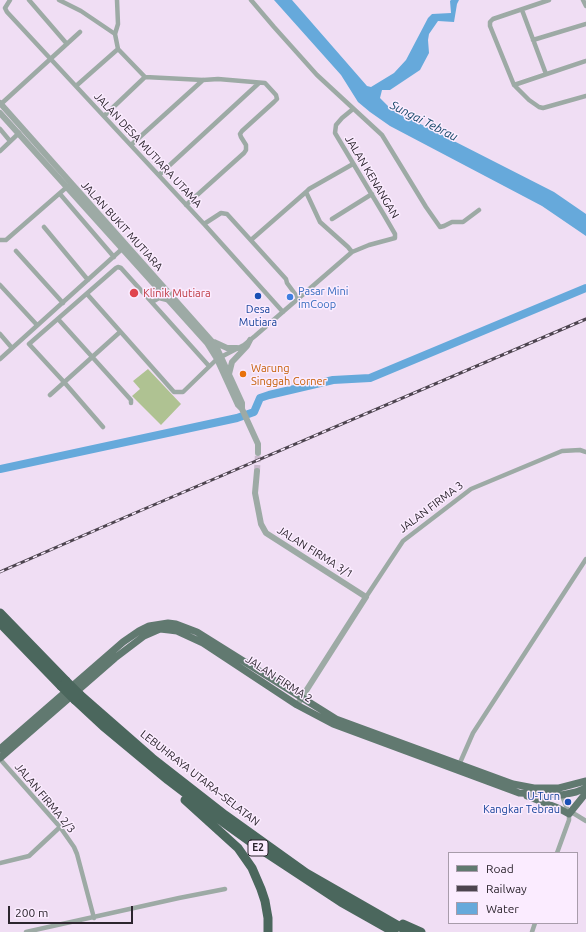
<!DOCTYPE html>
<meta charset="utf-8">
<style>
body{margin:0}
#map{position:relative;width:586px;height:932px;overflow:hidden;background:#f0def4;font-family:Ubuntu,sans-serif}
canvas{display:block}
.legend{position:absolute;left:448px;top:852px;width:130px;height:72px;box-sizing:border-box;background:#fbecff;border:1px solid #a89cab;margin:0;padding:5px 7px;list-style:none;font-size:12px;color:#2c252e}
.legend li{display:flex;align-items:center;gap:8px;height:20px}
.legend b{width:20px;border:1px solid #a89cab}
.scale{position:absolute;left:8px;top:906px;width:125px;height:18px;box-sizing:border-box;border:2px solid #2c252e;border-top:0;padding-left:5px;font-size:12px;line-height:14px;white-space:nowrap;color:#2c252e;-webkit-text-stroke:3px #fbecff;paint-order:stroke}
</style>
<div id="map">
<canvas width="586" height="932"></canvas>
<ul class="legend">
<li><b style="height:5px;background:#617970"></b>Road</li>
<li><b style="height:5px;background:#4d444f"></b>Railway</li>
<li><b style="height:11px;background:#66a9db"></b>Water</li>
</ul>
<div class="scale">200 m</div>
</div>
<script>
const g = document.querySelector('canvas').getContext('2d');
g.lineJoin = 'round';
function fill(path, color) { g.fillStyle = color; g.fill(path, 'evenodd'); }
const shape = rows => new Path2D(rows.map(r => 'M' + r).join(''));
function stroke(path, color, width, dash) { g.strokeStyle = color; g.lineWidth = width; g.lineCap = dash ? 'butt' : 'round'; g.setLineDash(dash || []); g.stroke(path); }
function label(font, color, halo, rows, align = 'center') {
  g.font = font + ' Ubuntu,sans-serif'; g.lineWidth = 3; g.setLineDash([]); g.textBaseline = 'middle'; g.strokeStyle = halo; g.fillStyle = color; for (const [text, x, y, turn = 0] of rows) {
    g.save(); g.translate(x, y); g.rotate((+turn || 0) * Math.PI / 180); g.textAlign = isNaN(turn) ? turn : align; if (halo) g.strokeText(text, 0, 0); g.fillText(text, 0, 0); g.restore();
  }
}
fill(shape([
 [148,369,181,404,161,425,132,396,140,389,133,381]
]), '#afc292');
fill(shape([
 [274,0,292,0,367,86,371,87,394,73,406,60,428,18,432,14,451,13,450,1,451,0,459,0,457,4,454,22,438,21,429,34,428,40,429,53,420,70,390,90,382,90,380,98,391,109,554,192,586,214,586,236,542,206,390,126,370,112,358,102,341,75]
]), '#66a9db');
stroke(shape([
 [0,469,237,418,254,412,260,398,269,395,333,380,370,378,586,288]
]), '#66a9db', 8);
stroke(shape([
 [257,471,258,453]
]), '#c9b9cc', 6, [6, 3]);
stroke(shape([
 [10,0,5,8,7,12,204,224,283,312],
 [29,0,67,44],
 [59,0,81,11,115,34,118,24,117,0],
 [251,0,274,27,317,75,382,135,426,207,440,227,444,226,452,222,463,222,479,210],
 [549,0,493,19,490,22,490,26,514,85,529,100,539,107,543,108,586,96],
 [583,0,586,6],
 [522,10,546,74],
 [115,34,118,49],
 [533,40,586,24],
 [514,85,586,61],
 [76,86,118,49,145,77,203,80,218,79,265,83,276,95,277,99,274,102,242,131,240,134,241,137,246,145,246,150,244,153,186,205],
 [1,104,80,32],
 [104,116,145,77],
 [0,129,10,141],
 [131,145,203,80],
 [0,151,19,133],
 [159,175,259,83],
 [306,192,309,189,353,164],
 [60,194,114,257],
 [332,219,372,194],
 [204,224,221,213,227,214,286,279,287,283,298,298],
 [44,227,88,280],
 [0,240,6,240,68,186],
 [251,240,306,192,320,222,348,247,352,252],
 [16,251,63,303],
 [0,285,37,325],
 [87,294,174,392,183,392,217,359,244,345,255,336,352,252,369,245,395,238,395,234,384,215,335,133,336,125,342,118,353,109],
 [152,302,159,298,167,300],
 [58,319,131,400,131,403],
 [0,334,12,348],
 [0,359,122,249,123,247],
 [50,395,120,332],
 [103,427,64,382,29,344,116,268,118,267,121,268,209,366],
 [366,597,403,541,471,489,562,451,580,450,586,452],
 [0,759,60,827,74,847,77,854,94,918],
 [459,765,473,733,586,559],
 [569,814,573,813,586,821],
 [557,853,569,820,569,814,561,793],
 [0,863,29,856,60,827],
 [26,932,179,898,225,889],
 [532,932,535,923]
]), '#9daaa5', 4.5);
stroke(shape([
 [0,103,216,346,242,403,242,409],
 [0,113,207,343,217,359,238,405,242,409,258,444,258,453],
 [214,342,227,348,237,348],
 [229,374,232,362,247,346,250,340],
 [257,471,255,493,261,524,266,533,366,597,297,705]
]), '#9daaa5', 6);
stroke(shape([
 [0,749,123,642,139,631,149,626,168,623,176,624,197,632,336,719,513,784,534,788,559,788,586,781],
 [0,758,115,658,144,636,160,629,169,630,177,631,203,643,297,705,333,724,519,793,562,795,576,792,586,788],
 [527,796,558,808,569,814,586,793]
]), '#617970', 7);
stroke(shape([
 [0,613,66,681],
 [0,623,61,686],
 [80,695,152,758,225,815,306,873,409,932],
 [75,700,103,726,168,780,223,822,262,850,341,902,394,932],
 [185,800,238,848,252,868,261,889,265,901,268,918,268,932],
 [403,924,421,932]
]), '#4b675d', 9);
const rail = shape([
 [0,572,128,516,586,319]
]);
stroke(rail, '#4d444f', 3);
stroke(rail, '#fbecff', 1.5, [4.5]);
stroke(shape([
 [66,681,80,695],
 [61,686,75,700]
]), '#4b675d', 9);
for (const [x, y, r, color] of [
 [134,293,5,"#e0444e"],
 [258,296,4,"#1a4fb4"],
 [290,297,4,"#3f7fe0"],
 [243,374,4,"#e8710a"],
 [568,802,4,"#1a4fb4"]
]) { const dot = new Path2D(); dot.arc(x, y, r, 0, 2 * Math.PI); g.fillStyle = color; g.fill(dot); stroke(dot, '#fbecff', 1.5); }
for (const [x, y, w] of [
 [258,848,20]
]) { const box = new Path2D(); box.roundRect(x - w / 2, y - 8, w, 16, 3); g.fillStyle = '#fbecff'; g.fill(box); stroke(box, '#2c252e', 1); }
label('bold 10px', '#2c252e', null, [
 ["E2",258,848]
]);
label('11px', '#2c252e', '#fbecff', [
 ["JALAN DESA MUTIARA UTAMA",148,150,47],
 ["JALAN KENANGAN",372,177,59],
 ["JALAN BUKIT MUTIARA",122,226,48],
 ["JALAN FIRMA 3",431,507,-37],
 ["JALAN FIRMA 3/1",315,552,32],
 ["JALAN FIRMA 2",279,679,33],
 ["LEBUHRAYA UTARA–SELATAN",200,778,38],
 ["JALAN FIRMA 2/3",45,798,50]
]);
label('11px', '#366cbe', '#fbecff', [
 ["Pasar Mini",298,291],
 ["imCoop",298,304]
], 'left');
label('11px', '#be3a42', '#fbecff', [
 ["Klinik Mutiara",143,293]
], 'left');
label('11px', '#164399', '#fbecff', [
 ["Desa",258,309],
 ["Mutiara",258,322],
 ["U-Turn",560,796,"right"],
 ["Kangkar Tebrau",560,809,"right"]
]);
label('11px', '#c56008', '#fbecff', [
 ["Warung",251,368],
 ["Singgah Corner",251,381]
], 'left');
label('italic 12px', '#104465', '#fbecff', [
 ["Sungai Tebrau",424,121,27]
]);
</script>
